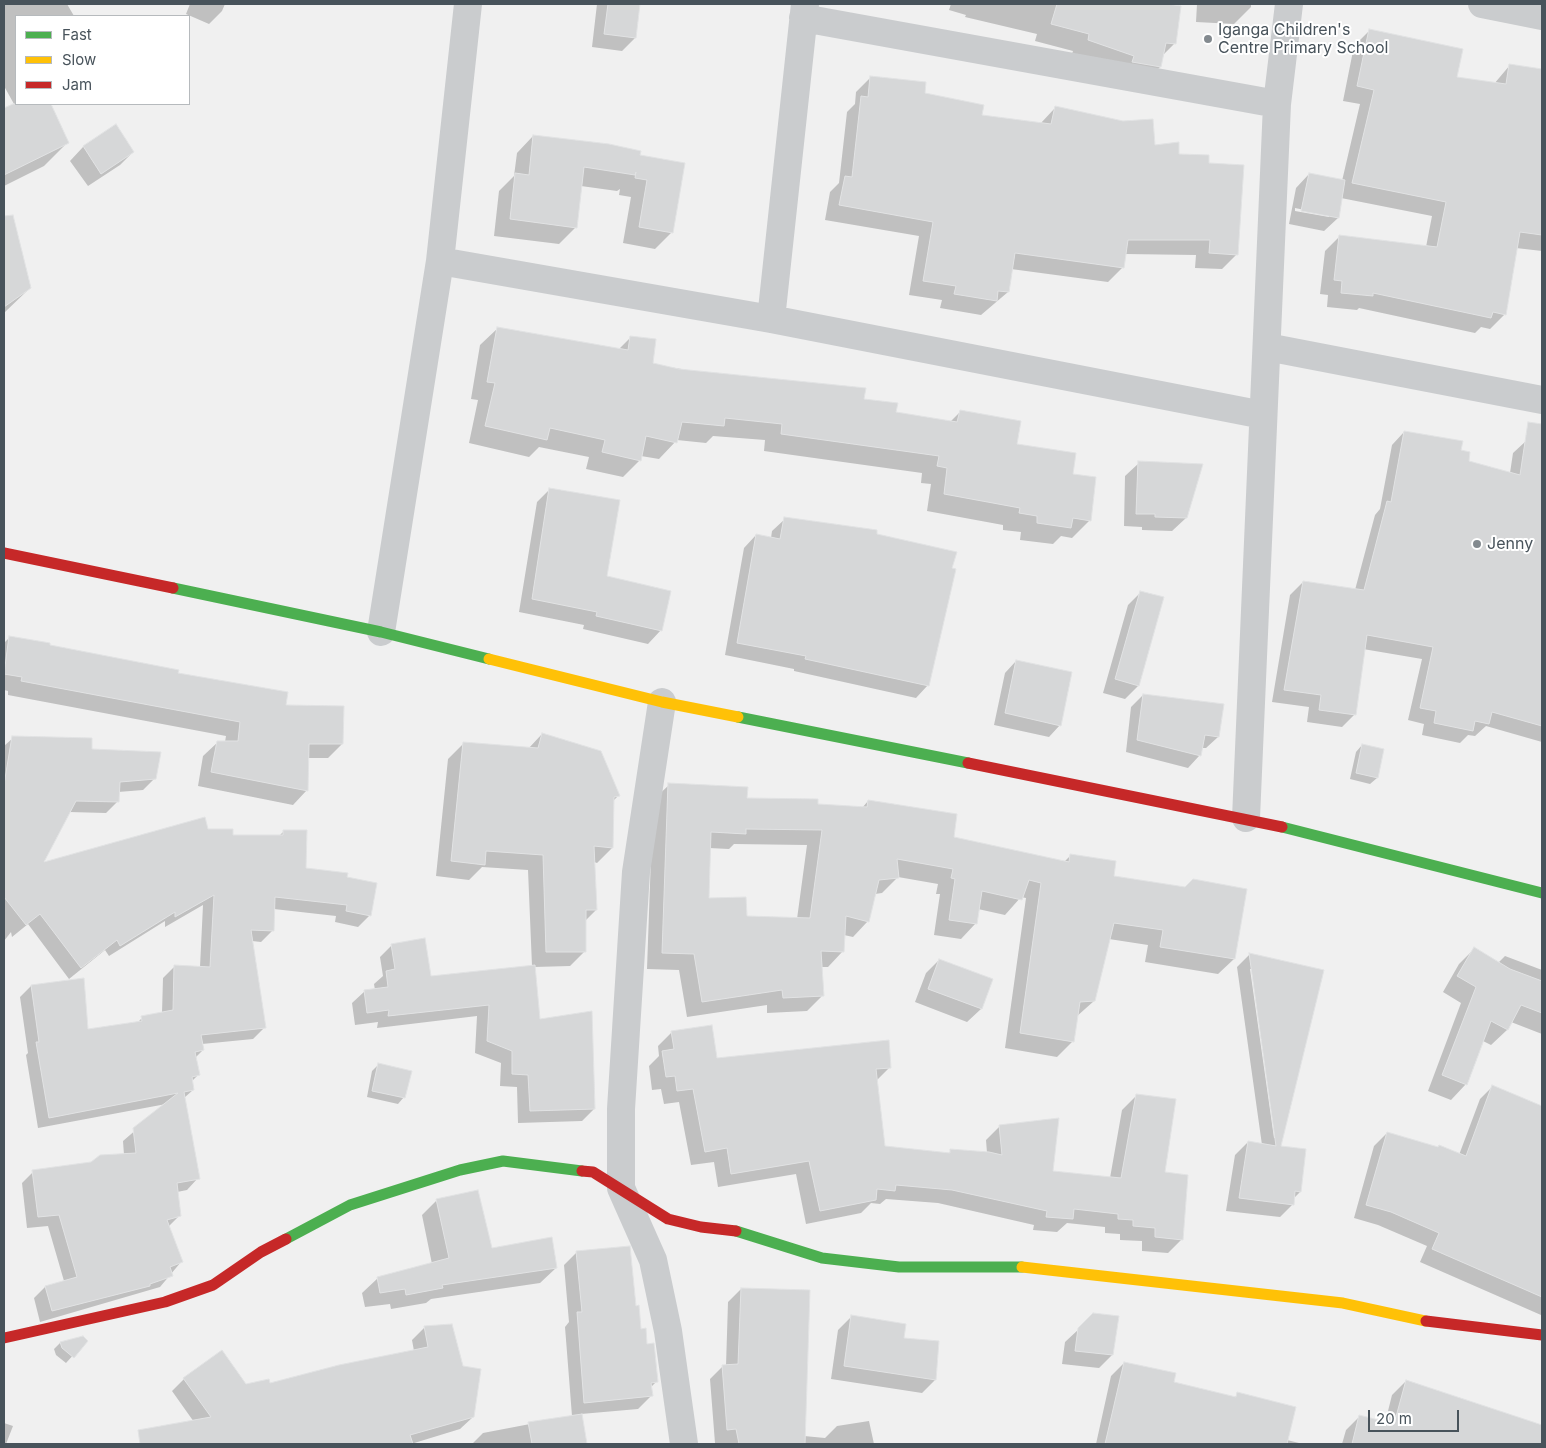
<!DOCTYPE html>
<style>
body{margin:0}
#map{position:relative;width:1546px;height:1448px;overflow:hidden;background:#f0f0f0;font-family:Inter,sans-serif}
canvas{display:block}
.frame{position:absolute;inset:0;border:5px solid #48535b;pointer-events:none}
.legend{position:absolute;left:15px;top:15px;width:175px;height:90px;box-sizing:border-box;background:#fff;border:1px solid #b6babd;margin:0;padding:6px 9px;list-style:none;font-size:15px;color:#48535b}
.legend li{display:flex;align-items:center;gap:10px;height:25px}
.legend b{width:25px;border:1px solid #b6babd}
.scale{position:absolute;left:1368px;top:1410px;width:91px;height:22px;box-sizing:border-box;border:2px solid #48535b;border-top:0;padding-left:6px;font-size:15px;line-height:18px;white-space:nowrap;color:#48535b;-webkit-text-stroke:4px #fff;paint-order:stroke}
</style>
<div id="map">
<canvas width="1546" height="1448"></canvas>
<div class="frame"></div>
<ul class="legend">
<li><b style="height:6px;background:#4caf50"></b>Fast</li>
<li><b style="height:6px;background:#ffc107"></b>Slow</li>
<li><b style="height:6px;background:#c62828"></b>Jam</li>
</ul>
<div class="scale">20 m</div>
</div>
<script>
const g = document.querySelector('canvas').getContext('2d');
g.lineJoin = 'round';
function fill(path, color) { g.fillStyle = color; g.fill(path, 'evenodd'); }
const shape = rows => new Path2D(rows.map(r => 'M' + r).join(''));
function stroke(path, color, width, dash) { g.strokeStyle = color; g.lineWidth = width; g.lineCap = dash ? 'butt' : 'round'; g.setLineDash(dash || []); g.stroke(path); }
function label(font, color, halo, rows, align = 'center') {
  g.font = font + ' Inter,sans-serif'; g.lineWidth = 4; g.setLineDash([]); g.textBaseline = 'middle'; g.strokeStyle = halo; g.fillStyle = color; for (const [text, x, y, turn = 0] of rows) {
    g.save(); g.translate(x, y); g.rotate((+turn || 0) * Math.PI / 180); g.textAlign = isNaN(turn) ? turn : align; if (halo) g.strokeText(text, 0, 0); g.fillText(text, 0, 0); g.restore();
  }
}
fill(shape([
 [4,4,67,4,74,16,16,16,16,104,49,104,68,142,44,166,4,186,4,109,14,104,4,86],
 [190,4,225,4,222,11,209,24,186,14],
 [597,4,639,4,635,38,622,51,592,47],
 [951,4,1160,4,1180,7,1174,44,1162,56,1160,67,1143,84,1071,57,1073,51,1035,41,1037,34,965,17,966,15,949,10],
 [1197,4,1251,4,1251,7,1234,24,1196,22],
 [1369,31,1456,78,1494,84,1510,65,1542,70,1542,251,1516,248,1505,314,1490,329,1481,327,1475,333,1359,308,1357,310,1327,307,1328,295,1320,294,1325,251,1340,236,1426,247,1432,216,1341,198,1338,218,1324,231,1289,224,1296,188,1309,174,1342,181,1360,104,1343,101,1354,46],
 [1295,208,1329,215,1329,217,1295,211],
 [871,77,981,116,1040,124,1055,108,1154,147,1208,165,1237,254,1222,269,1195,268,1196,255,1125,254,1123,267,1108,282,1011,269,1008,292,981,315,940,308,942,300,909,295,919,236,825,220,830,192,839,183,847,112,855,104,856,92],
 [115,126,133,152,120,165,88,186,70,161,83,147],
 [533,136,639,156,672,232,655,249,623,243,631,197,619,195,620,189,617,191,581,186,576,227,559,244,494,236,499,191,514,176,517,153],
 [4,227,19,248,30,288,4,313],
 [498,328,618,350,631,337,652,364,863,400,895,413,950,422,960,412,1016,445,1072,475,1090,520,1072,538,1061,536,1053,544,1020,540,1021,532,1003,530,1003,525,927,511,931,484,921,483,922,473,764,451,765,440,713,436,706,443,677,440,659,459,641,456,640,460,623,477,586,469,589,457,539,447,529,457,469,443,478,400,471,399,480,345],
 [1404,432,1460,451,1467,462,1510,473,1513,453,1526,441,1542,443,1542,492,1535,540,1542,540,1542,742,1486,726,1475,736,1468,735,1460,743,1422,735,1424,724,1408,720,1422,659,1363,649,1355,714,1342,727,1307,722,1309,707,1272,702,1290,595,1303,582,1355,590,1375,515,1380,509,1392,445],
 [1139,463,1186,518,1172,531,1142,530,1142,527,1124,526,1125,476],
 [550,489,606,577,661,630,648,644,583,629,584,625,519,612,537,502],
 [785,519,875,535,950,569,928,685,916,698,794,671,794,669,725,655,744,548,756,535,771,538,772,531],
 [1141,592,1163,598,1138,686,1125,699,1103,693,1128,605],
 [9,638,176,674,342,744,328,758,308,758,307,790,293,805,198,786,203,756,218,742,225,742,226,736,8,695,8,691,4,690,4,643],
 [1016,661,1060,725,1049,737,994,725,1005,673],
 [1143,695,1218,737,1206,748,1201,748,1199,756,1188,768,1126,752,1131,707],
 [542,734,618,796,613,801,612,848,597,863,594,862,596,910,585,921,585,951,570,966,534,967,539,1020,594,1109,582,1121,518,1123,517,1087,500,1086,501,1063,475,1053,477,1016,377,1028,378,1022,355,1025,352,1003,365,991,375,990,374,984,383,976,380,957,392,945,430,977,532,966,528,870,482,867,469,880,436,876,448,759,463,744,528,749],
 [13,738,90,750,155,778,143,790,118,792,118,801,106,813,69,812,41,864,207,830,231,836,279,836,284,831,305,869,346,878,369,916,358,927,335,922,336,916,274,909,273,930,261,942,252,941,265,1027,253,1039,202,1044,203,1050,195,1058,198,1075,191,1082,193,1090,184,1098,198,1178,187,1190,177,1192,180,1215,168,1227,181,1262,160,1287,40,1322,34,1298,45,1287,64,1281,48,1226,27,1228,22,1183,33,1172,91,1163,124,1155,123,1141,166,1104,38,1128,26,1055,28,1053,20,997,31,986,87,1030,136,1024,142,1018,162,1013,163,978,175,966,200,967,203,905,165,927,165,921,109,956,105,950,69,979,28,924,12,937,11,932,4,941,4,746],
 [1362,745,1377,778,1370,784,1350,779,1356,752],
 [669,785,746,799,817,806,862,808,868,801,952,838,1064,862,1071,855,1113,877,1234,959,1218,974,1145,962,1148,945,1109,939,1094,1001,1076,1017,1073,1041,1057,1057,1005,1048,1026,898,1021,897,1005,915,978,909,976,923,961,939,934,935,940,894,936,894,938,884,898,877,882,893,875,894,868,921,853,937,844,935,843,951,828,967,820,967,822,996,807,1011,767,1013,767,1005,687,1017,679,970,647,969,653,800],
 [734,844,807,845,797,919,745,917,708,899,709,848,729,849],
 [1474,949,1498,963,1505,956,1542,970,1542,1034,1511,1022,1507,1030,1491,1045,1483,1041,1466,1084,1451,1100,1428,1091,1461,1003,1443,992,1459,964],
 [1250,954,1323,971,1279,1147,1304,1150,1300,1192,1294,1198,1293,1204,1280,1217,1226,1211,1235,1155,1248,1142,1262,1145,1237,967],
 [1250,969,1253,969,1276,1138,1274,1138],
 [939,960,991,980,981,1009,967,1022,915,1002,926,973],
 [671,1033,716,1059,890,1067,876,1081,884,1147,948,1154,951,1151,987,1153,986,1140,1000,1126,1052,1172,1110,1178,1122,1110,1136,1096,1164,1173,1182,1239,1168,1253,1142,1251,1142,1241,1120,1240,1120,1234,1105,1233,1105,1227,1067,1223,1057,1232,1033,1230,1034,1225,938,1203,886,1199,880,1204,871,1203,861,1213,806,1224,796,1174,718,1187,714,1162,691,1165,679,1102,664,1104,661,1089,652,1090,649,1066,659,1056,658,1046],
 [378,1065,404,1097,398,1104,367,1097,372,1071],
 [1493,1086,1509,1134,1542,1147,1541,1315,1420,1262,1427,1246,1378,1225,1354,1218,1374,1146,1387,1133,1459,1155,1480,1099],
 [437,1200,491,1249,556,1268,540,1283,431,1299,426,1303,391,1309,390,1304,365,1307,362,1293,378,1278,432,1264,422,1215],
 [577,1252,635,1307,656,1382,650,1388,651,1396,638,1409,581,1414,586,1444,472,1444,483,1433,572,1416,565,1327,569,1322,564,1265],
 [741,1289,804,1436,825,1438,837,1426,869,1421,874,1444,715,1443,710,1379,723,1366,726,1366,728,1302],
 [851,1317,903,1339,935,1380,922,1393,831,1379,838,1330],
 [424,1328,473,1417,460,1429,411,1444,149,1444,148,1440,194,1422,172,1391,184,1379,246,1385,269,1385,414,1351,412,1340],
 [1079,1329,1112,1355,1099,1368,1062,1364,1065,1342],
 [86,1341,66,1363,56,1355,54,1349,60,1343],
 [1124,1363,1173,1383,1234,1398,1238,1394,1287,1440,1303,1444,1096,1444,1111,1376],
 [1406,1381,1542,1426,1541,1444,1342,1444,1346,1430,1360,1416,1385,1423,1392,1395],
 [4,1423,13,1426,6,1444,4,1444]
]), '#0003');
const building = shape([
 [608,4,640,4,636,38,604,34,608,4],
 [1057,4,1168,4,1181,6,1176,44,1166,43,1161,67,1132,62,1134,56,1088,40,1089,34,1051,24,1057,4],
 [1369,29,1463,49,1457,77,1506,84,1509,64,1542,69,1542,235,1520,232,1506,315,1493,312,1491,318,1373,293,1373,296,1341,293,1342,281,1334,280,1339,235,1437,247,1446,202,1352,183,1374,90,1357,86,1369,29],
 [870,76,926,82,925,93,984,105,982,115,1051,124,1055,106,1123,121,1153,119,1155,145,1179,142,1179,154,1209,155,1209,163,1244,165,1238,255,1209,253,1210,240,1128,240,1124,268,1015,253,1009,292,998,291,997,301,954,294,956,286,923,281,933,222,839,205,845,176,852,177,861,96,868,97,870,76],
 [13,104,51,104,69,143,4,175,4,108,13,104],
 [116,124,134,152,101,174,83,146,116,124],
 [533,135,609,144,641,151,640,155,685,163,673,233,639,227,647,180,635,178,636,172,635,175,584,167,577,228,510,219,515,173,529,175,533,135],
 [1309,173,1345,180,1339,218,1301,211,1309,173],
 [13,215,31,288,4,307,4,216,13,215],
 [497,327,628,350,630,336,656,339,653,363,679,369,866,388,864,399,898,403,896,412,957,422,960,410,1021,421,1017,444,1076,453,1073,474,1096,477,1091,521,1073,518,1071,528,1037,523,1037,516,1019,513,1020,508,944,494,947,468,937,466,939,456,781,434,782,424,725,418,724,426,682,422,677,443,646,436,641,461,602,452,605,440,550,428,547,440,485,426,495,383,487,382,497,327],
 [1528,422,1542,424,1542,726,1492,712,1489,724,1475,721,1473,731,1434,723,1436,711,1420,708,1433,647,1367,635,1356,715,1319,710,1321,695,1284,690,1303,581,1364,590,1387,501,1391,502,1404,431,1463,441,1461,450,1470,452,1469,461,1520,475,1528,422],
 [1138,461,1203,464,1187,518,1155,517,1155,514,1136,514,1138,461],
 [549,488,620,500,607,576,671,591,662,631,596,616,597,612,532,599,549,488],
 [784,517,877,530,877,534,957,552,952,568,956,569,929,686,805,659,806,656,737,643,756,534,780,539,784,517],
 [1140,591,1164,597,1139,686,1115,679,1140,591],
 [9,636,50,643,50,645,179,670,178,673,288,692,286,705,344,706,343,744,309,744,308,791,211,772,217,741,238,741,240,722,21,681,22,677,4,674,9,636],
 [1016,660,1072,672,1061,726,1005,713,1016,660],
 [1143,694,1224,704,1219,737,1205,735,1201,756,1137,740,1143,694],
 [542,733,601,751,620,796,614,797,613,848,594,846,597,910,586,910,586,952,546,952,543,855,486,851,485,865,451,861,463,742,538,748,542,733],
 [12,736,92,738,92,749,161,752,156,779,120,782,119,802,76,801,44,862,205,817,208,829,233,829,233,835,283,835,283,830,307,830,306,868,348,873,347,877,377,883,371,916,346,911,347,905,275,897,274,931,251,930,266,1028,201,1035,204,1050,195,1052,200,1075,192,1077,194,1090,184,1092,200,1179,177,1183,181,1216,167,1220,183,1262,170,1267,173,1276,150,1284,150,1286,52,1311,45,1286,77,1277,59,1215,38,1217,32,1170,91,1162,100,1155,136,1153,133,1128,178,1093,49,1118,36,1042,39,1042,31,985,84,978,88,1029,142,1021,141,1016,173,1010,174,965,210,967,214,895,175,917,175,912,120,946,117,940,81,968,40,914,26,925,4,897,4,785,12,736],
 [1362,744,1384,749,1378,778,1356,773,1362,744],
 [668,783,748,787,747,798,818,799,818,804,867,807,868,800,957,814,954,837,1069,862,1070,854,1116,861,1114,876,1185,887,1193,879,1247,889,1235,959,1160,947,1163,930,1114,923,1095,1001,1080,1002,1074,1042,1020,1033,1041,883,1029,880,1022,900,982,891,977,924,949,920,955,879,951,878,953,869,897,859,899,878,879,880,869,922,846,916,844,952,821,951,824,996,783,998,782,990,702,1002,694,954,662,953,668,783],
 [746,829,822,830,810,918,747,916,746,897,709,898,711,832,746,834,746,829],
 [425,938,431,976,535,965,540,1019,592,1011,595,1109,530,1111,528,1075,512,1074,512,1051,487,1041,489,1005,388,1016,389,1010,367,1013,364,990,388,987,386,971,395,969,391,944,425,938],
 [1474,947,1510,969,1542,981,1542,1013,1521,1005,1508,1030,1491,1021,1467,1085,1442,1075,1476,987,1457,976,1474,947],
 [1249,953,1324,970,1281,1146,1306,1149,1301,1192,1295,1191,1294,1205,1239,1198,1248,1141,1276,1146,1249,953],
 [939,959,993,979,982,1009,928,989,939,959],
 [712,1025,717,1058,889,1040,891,1068,876,1069,885,1146,950,1153,950,1149,989,1152,1002,1155,999,1125,1059,1118,1053,1171,1121,1178,1136,1094,1176,1099,1165,1172,1188,1175,1183,1240,1155,1237,1155,1228,1133,1226,1133,1220,1118,1219,1118,1214,1074,1209,1073,1219,1046,1217,1047,1211,952,1190,896,1185,895,1191,877,1189,876,1200,820,1211,809,1161,731,1174,727,1148,705,1152,693,1089,677,1091,675,1076,666,1077,662,1051,674,1049,671,1031,712,1025],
 [378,1063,412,1071,405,1098,372,1091,378,1063],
 [1492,1085,1542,1106,1542,1297,1432,1249,1439,1233,1391,1212,1366,1205,1387,1132,1438,1147,1439,1145,1466,1156,1492,1085],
 [478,1190,492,1248,552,1237,557,1268,442,1285,443,1288,406,1295,405,1289,380,1293,377,1277,449,1258,436,1199,478,1190],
 [630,1246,636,1306,639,1305,641,1329,646,1328,647,1344,654,1343,658,1382,651,1383,653,1396,584,1403,577,1312,582,1312,576,1251,630,1246],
 [741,1288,810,1290,805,1444,739,1444,736,1429,727,1430,722,1365,738,1364,741,1288],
 [1093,1313,1119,1316,1113,1355,1075,1351,1078,1328,1093,1313],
 [851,1315,906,1324,904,1338,939,1341,936,1380,844,1366,851,1315],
 [452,1324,463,1366,481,1369,474,1417,410,1435,413,1444,140,1444,138,1430,211,1417,183,1378,222,1350,246,1384,269,1379,270,1383,339,1365,428,1347,424,1326,452,1324],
 [83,1336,88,1341,74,1358,62,1348,60,1342,83,1336],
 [1124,1362,1176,1373,1174,1382,1236,1397,1237,1392,1296,1407,1287,1444,1105,1444,1124,1362],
 [1406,1380,1542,1425,1542,1444,1352,1444,1359,1415,1394,1424,1406,1380],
 [582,1414,587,1444,532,1444,528,1422,582,1414]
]);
fill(building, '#d6d7d8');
stroke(building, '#e1e2e3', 1);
stroke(shape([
 [1482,4,1542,16],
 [803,18,1277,104],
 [440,261,771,319,1263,415],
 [771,319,805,4],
 [1267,347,1542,400],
 [381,632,440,261,468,4],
 [662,702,636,872,621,1109,621,1188,653,1260,668,1331,684,1444],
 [1246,818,1277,104,1289,4]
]), '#caccce', 28);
stroke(shape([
 [173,588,381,632,489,659],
 [738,717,968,763],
 [1282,827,1542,893],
 [736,1231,822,1258,899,1267,1022,1267],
 [286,1239,350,1205,460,1170,503,1161,582,1171]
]), '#4caf50', 11);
stroke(shape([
 [489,659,662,702,738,717],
 [1022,1267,1343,1303,1426,1321]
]), '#ffc107', 11);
stroke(shape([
 [4,553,173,588],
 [968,763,1282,827],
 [582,1171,593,1172,668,1219,701,1227,736,1231],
 [1426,1321,1542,1335],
 [4,1338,165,1302,213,1285,261,1252,286,1239]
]), '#c62828', 11);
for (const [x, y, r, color] of [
 [1208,39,5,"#838a8f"],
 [1477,544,5,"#838a8f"]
]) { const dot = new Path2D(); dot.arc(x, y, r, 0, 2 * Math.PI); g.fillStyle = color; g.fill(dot); stroke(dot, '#fff', 2); }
label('16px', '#48535b', '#fff', [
 ["Iganga Children's",1218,30],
 ["Centre Primary School",1218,48],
 ["Jenny",1487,544]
], 'left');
</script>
